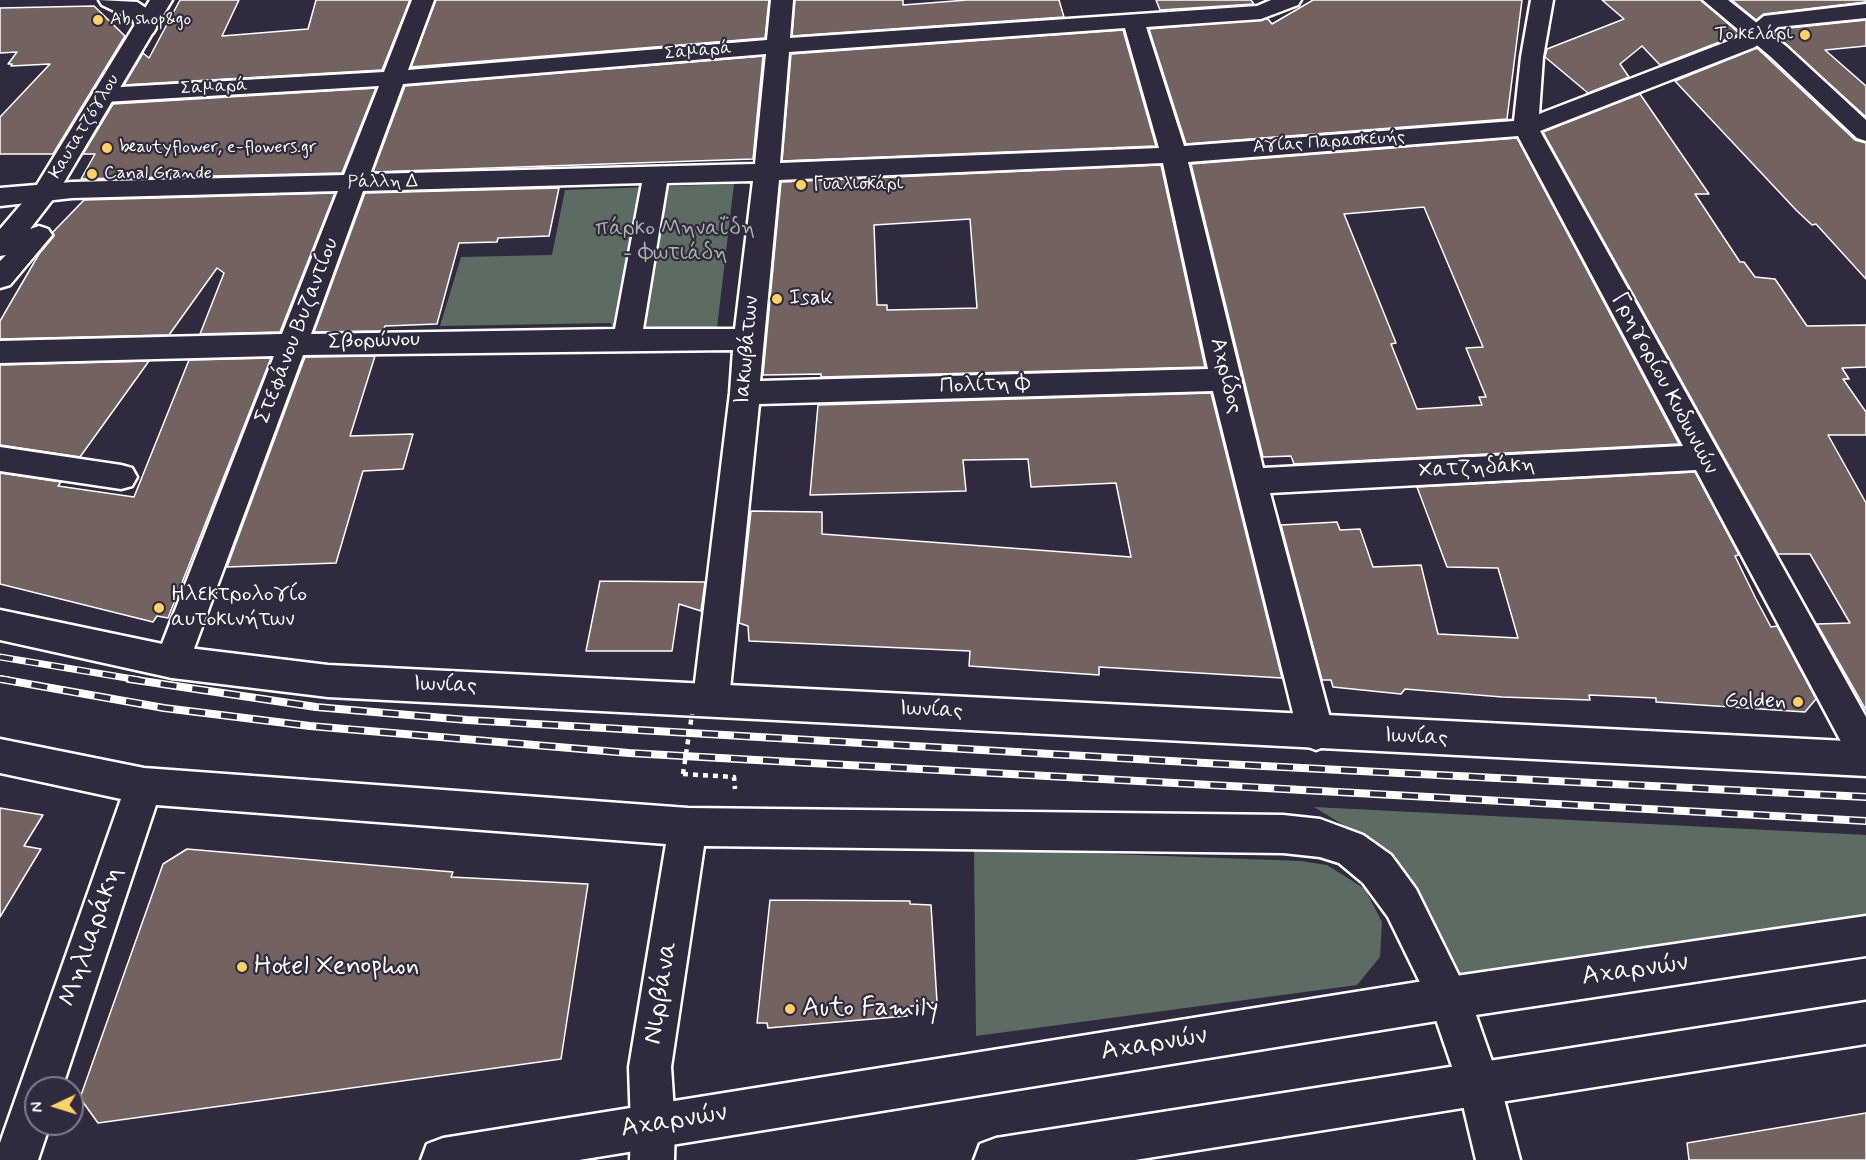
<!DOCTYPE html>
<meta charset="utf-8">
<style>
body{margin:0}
#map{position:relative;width:1866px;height:1160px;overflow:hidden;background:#2f2a3d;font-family:Mynerve,sans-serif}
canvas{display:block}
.north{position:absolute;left:24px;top:1076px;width:60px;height:60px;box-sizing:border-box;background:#2f2a3d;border:2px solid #827f8b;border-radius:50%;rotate:266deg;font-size:16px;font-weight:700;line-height:24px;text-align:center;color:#fff}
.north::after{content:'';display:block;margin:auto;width:21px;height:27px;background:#ffd166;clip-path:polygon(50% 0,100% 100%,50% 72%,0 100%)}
</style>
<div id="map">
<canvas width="1866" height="1160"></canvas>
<div class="north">N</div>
</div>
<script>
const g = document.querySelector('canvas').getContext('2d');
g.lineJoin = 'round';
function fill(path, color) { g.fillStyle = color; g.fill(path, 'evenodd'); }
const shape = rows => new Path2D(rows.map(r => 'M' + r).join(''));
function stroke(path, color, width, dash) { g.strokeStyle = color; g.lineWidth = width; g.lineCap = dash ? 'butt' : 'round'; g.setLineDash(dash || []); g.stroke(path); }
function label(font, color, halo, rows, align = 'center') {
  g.font = font + ' Mynerve,sans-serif'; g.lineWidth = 4.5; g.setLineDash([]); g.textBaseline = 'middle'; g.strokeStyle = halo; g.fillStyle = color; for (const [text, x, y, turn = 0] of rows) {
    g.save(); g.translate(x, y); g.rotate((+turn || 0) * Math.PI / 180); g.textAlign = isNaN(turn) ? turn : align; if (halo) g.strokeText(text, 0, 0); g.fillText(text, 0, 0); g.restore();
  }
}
fill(shape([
 [734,184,717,328,612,328,611,323,440,326,461,257,552,255,565,190],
 [1314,807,1866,835,1866,925,1452,991,1358,834],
 [974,849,1301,861,1327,865,1365,889,1382,922,1380,957,1357,985,976,1036]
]), '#5d6c62');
const building = shape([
 [180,0,239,0,222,36,308,29,316,0,410,0,382,70,124,85,143,53,149,58,180,0],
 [436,0,769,0,765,38,411,67,436,0],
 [795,0,903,0,903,5,967,0,1059,0,1064,17,792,36,795,0],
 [1156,0,1251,0,1254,4,1160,10,1156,0],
 [1313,0,1522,0,1507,119,1186,144,1149,29,1268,19,1272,24,1313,0],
 [1602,0,1701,0,1740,34,1660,65,1642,46,1620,64,1629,77,1588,93,1545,57,1547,49,1624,19,1602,0],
 [1732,0,1866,0,1866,2,1764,14,1756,20,1732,0],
 [94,6,125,36,53,154,0,154,0,117,50,64,11,66,12,64,8,64,17,52,0,53,0,8,94,6],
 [1866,20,1866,46,1825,50,1866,86,1866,117,1774,34,1779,29,1866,20],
 [1123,30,1156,146,782,161,791,54,1123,30],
 [1757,48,1855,140,1866,143,1866,279,1816,224,1812,225,1797,211,1675,81,1757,48],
 [763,56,753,159,373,172,405,86,763,56],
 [376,88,342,173,81,179,95,154,83,154,113,104,376,88],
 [1640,94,1709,194,1695,194,1740,262,1744,262,1755,277,1775,279,1807,326,1866,325,1866,367,1842,368,1849,379,1843,379,1866,412,1866,435,1828,435,1866,503,1866,710,1817,624,1850,623,1810,554,1778,554,1543,132,1640,94],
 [1517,138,1679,444,1294,464,1291,456,1263,457,1191,164,1517,138],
 [1424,207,1483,347,1466,348,1486,397,1479,397,1482,405,1417,409,1391,344,1396,343,1344,214,1424,207],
 [1161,165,1205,367,821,377,821,374,763,375,781,182,1161,165],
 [970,219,977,308,887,310,887,305,877,305,874,225,970,219],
 [559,188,549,236,498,238,497,242,459,243,437,324,385,326,383,331,314,332,365,193,559,188],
 [335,193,280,332,200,334,224,273,217,268,169,335,0,339,0,321,39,254,54,236,53,232,84,200,335,193],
 [375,356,350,436,413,434,403,469,363,471,336,563,227,567,305,357,375,356],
 [271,358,168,618,157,616,153,622,0,584,0,473,61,482,58,486,134,497,189,360,271,358],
 [149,361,80,457,0,445,0,365,149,361],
 [1211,393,1282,678,1099,667,1099,675,969,666,970,651,749,641,748,626,739,623,751,511,822,512,822,534,1131,557,1116,483,1031,487,1028,459,963,460,966,491,810,495,818,405,1211,393],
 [1695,472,1739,555,1735,556,1756,599,1771,627,1777,626,1816,699,1805,712,1656,702,1656,698,1589,695,1590,700,1502,697,1405,689,1401,694,1333,687,1331,680,1322,680,1281,525,1337,522,1340,530,1360,529,1373,567,1421,565,1438,634,1518,638,1498,568,1447,567,1417,487,1695,472],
 [600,581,705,582,701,611,679,604,672,651,586,651,600,581],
 [0,808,43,815,24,846,41,849,0,917,0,808],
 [187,849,453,872,451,877,588,884,561,1059,98,1123,80,1098,163,864,187,849],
 [770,900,910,901,910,904,931,905,937,1002,906,1007,907,1016,768,1028,767,1023,757,1023,770,900],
 [1866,1113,1866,1160,1689,1160,1687,1143,1866,1113]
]);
fill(building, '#726360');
stroke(building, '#fff', 1.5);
const street = shape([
 [99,0,137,2,152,12,156,28,153,33,145,35,137,33,133,20,102,5,99,0],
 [412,0,434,0,408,70,767,40,771,0,793,0,790,38,1257,6,1271,0,1301,0,1298,5,1261,19,1146,27,1184,146,1514,121,1521,57,1531,0,1553,0,1543,57,1539,114,1739,37,1764,16,1866,4,1866,18,1778,27,1755,47,1540,131,1866,717,1866,769,1853,764,1696,470,1270,493,1334,733,1329,745,1316,750,1303,745,1298,733,1213,391,759,404,729,699,723,710,711,715,699,710,693,699,730,393,733,350,303,355,189,662,184,673,172,678,160,673,155,662,274,356,0,363,0,341,282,334,338,191,72,198,0,206,0,188,72,182,344,175,379,86,104,102,96,100,92,95,96,90,104,88,384,72,412,0],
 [1125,28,1159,148,780,163,789,52,1125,28],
 [766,54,755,164,370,174,403,84,766,54],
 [1518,136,1683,446,1263,468,1188,162,1518,136],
 [1163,163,1208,369,760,381,779,180,1163,163],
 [753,181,735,329,643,329,667,183,753,181],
 [642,183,615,329,311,334,363,191,642,183],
 [0,447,121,465,132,468,137,477,132,486,121,489,0,471,0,447],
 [0,739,144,768,688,808,1283,815,1320,819,1363,835,1391,855,1416,889,1470,998,1500,1084,1520,1160,1476,1160,1458,1084,1431,1005,1388,917,1363,883,1339,863,1320,857,1283,853,704,846,671,1067,675,1126,668,1141,653,1148,638,1141,631,1126,629,1067,666,844,156,805,62,1088,36,1088,36,1124,50,1124,38,1160,0,1160,0,1143,121,799,0,773,0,739]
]);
const secondary = shape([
 [150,0,172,0,57,194,30,229,39,226,48,229,52,235,10,285,0,288,0,261,6,255,0,256,0,229,35,188,150,0],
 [1703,0,1728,0,1787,47,1866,120,1866,141,1857,138,1771,57,1703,0],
 [0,610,172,646,328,665,1866,742,1866,776,328,697,172,678,0,640,0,610],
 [653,1104,668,1111,675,1126,674,1160,630,1160,631,1126,638,1111,653,1104]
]);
const primary = shape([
 [1866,916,1866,956,1449,1019,579,1160,421,1160,427,1144,443,1138,1449,977,1866,916],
 [1866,1002,1866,1044,1135,1160,974,1160,980,1144,996,1138,1866,1002]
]);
stroke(street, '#fff', 5);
stroke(secondary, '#fff', 5);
stroke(primary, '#fff', 5);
stroke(shape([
 [683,774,734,777,735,789]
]), '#fff', 4.5, [5, 5]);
fill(street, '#2f2a3d');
fill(secondary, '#2f2a3d');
fill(primary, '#2f2a3d');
const railFar1 = shape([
 [0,657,139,680],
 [0,679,8,680]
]);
const rail = shape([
 [0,679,164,708,310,726,629,753,1866,821],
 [129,679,316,707,467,720,1205,763,1866,797]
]);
stroke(railFar1, '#fff', 7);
stroke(rail, '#fff', 8);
stroke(railFar1, '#2f2a3d', 4.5, [13]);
stroke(rail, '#2f2a3d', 5, [16]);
stroke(shape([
 [683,774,692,714]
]), '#fff', 4.5, [5, 5]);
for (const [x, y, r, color] of [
 [98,20,6,"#ffd166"],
 [1805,35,6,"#ffd166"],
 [107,148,6,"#ffd166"],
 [92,174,6,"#ffd166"],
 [801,185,6,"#ffd166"],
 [777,299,6,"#ffd166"],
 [159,608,6,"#ffd166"],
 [1798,702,6,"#ffd166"],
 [242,967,6,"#ffd166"],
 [790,1009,6,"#ffd166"]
]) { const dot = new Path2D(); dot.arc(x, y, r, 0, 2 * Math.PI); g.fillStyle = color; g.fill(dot); stroke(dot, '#2f2a3d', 2); }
label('18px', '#fff', '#2f2a3d', [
 ["Ab shop&go",110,20],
 ["Το κελάρι",1793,35,"right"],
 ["beautyflower, e-flowers.gr",119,148],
 ["Canal Grande",104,174],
 ["Γυαλισκάρι",813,185]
], 'left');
label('18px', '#fff', '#2f2a3d', [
 ["Σαμαρά",698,52,-5],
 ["Σαμαρά",214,88,-3],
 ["Καυτατζόγλου",85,127,-59],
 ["Αγίας Παρασκευής",1329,143,-4],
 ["Ράλλη Δ",383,183,-1]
]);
label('22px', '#aeb6b0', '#2f2a3d', [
 ["πάρκο Μηναΐδη",675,229],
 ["- Φωτιάδη",675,254]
]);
label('22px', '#fff', '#2f2a3d', [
 ["Isak",789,299],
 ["Ηλεκτρολογίο",171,595],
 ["αυτοκινήτων",171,620],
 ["Golden",1786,702,"right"]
], 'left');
label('22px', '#fff', '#2f2a3d', [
 ["Στεφάνου Βυζαντίου",298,331,-69],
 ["Σβορώνου",374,342,-2],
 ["Ιακωβάτων",748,350,-85],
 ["Αχρίδος",1225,376,76],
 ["Γρηγορίου Κυδωνιών",1664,384,62],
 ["Πολίτη Φ",985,386,-2],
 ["Χατζηδάκη",1477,469,-3],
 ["Ιωνίας",445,686,2],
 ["Ιωνίας",931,711,3],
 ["Ιωνίας",1416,738,3]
]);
label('27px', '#fff', '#2f2a3d', [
 ["Μηλιαράκη",92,937,-71],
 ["Αχαρνών",1635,971,-8],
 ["Νιρβάνα",662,993,-81],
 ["Αχαρνών",1154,1045,-9],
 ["Αχαρνών",674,1122,-9]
]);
label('27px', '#fff', '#2f2a3d', [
 ["Hotel Xenophon",254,967],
 ["Auto Family",802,1009]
], 'left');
</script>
